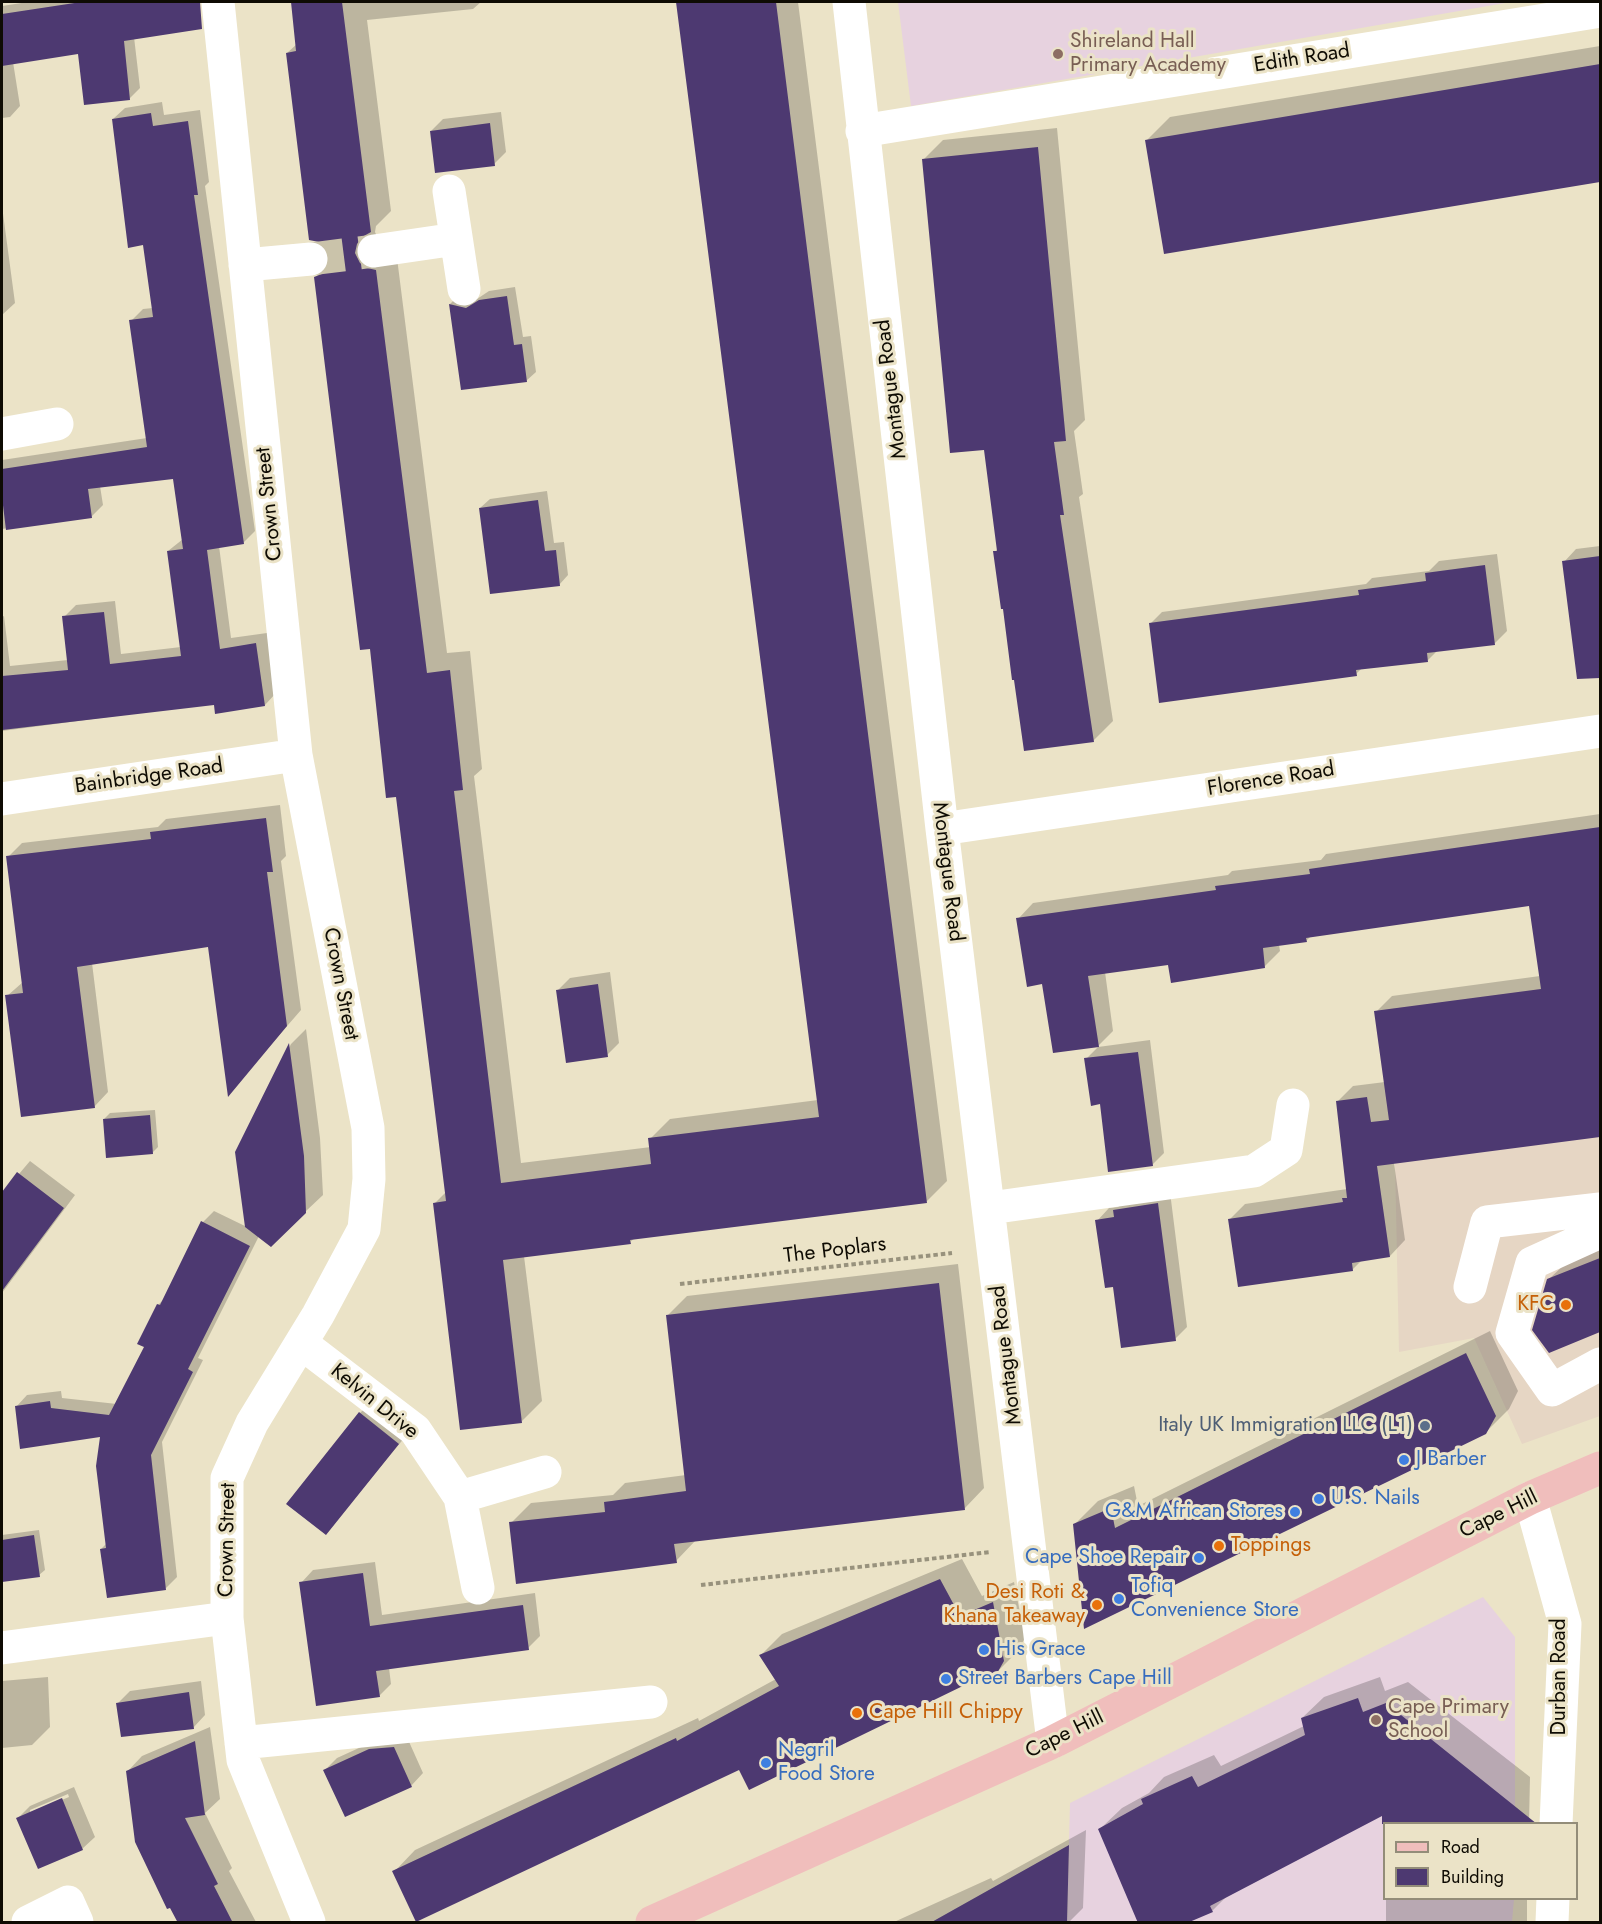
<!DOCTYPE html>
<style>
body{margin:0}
#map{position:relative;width:1602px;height:1924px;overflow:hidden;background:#ebe3c7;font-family:Jost,sans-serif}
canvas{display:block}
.frame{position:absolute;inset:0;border:3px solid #0e0b03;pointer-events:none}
.legend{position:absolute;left:1383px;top:1822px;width:195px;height:78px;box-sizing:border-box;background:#ebe3c7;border:2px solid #938d79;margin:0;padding:8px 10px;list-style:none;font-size:18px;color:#0e0b03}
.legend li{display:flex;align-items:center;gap:12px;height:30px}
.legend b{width:30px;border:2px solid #938d79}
</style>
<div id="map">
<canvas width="1602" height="1924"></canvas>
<div class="frame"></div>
<ul class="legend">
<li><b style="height:8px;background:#f0bebc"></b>Road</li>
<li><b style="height:16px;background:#4d3971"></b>Building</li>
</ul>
</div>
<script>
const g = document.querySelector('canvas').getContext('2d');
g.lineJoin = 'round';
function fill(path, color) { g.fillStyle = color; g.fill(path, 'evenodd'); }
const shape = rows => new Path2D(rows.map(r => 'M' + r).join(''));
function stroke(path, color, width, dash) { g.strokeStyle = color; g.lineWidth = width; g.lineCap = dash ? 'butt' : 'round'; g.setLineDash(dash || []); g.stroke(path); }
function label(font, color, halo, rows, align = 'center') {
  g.font = font + ' Jost,sans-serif'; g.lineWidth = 6; g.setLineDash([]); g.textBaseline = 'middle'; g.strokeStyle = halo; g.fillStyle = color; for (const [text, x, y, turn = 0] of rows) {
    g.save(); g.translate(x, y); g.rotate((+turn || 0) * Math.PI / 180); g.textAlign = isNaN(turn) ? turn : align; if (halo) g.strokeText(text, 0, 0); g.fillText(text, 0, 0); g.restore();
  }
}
fill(shape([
 [1600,981,1600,1416,1522,1444,1474,1338,1399,1352,1395,1164,1374,1011]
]), '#e6d6c4');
fill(shape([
 [898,2,1511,2,911,106],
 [1483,1597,1515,1637,1515,1823,1384,1824,1384,1898,1514,1899,1512,1922,1067,1922,1070,1803]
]), '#e7d2df');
fill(shape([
 [28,2,188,2,191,20,134,37,140,88,129,99,79,52,13,62,20,106,10,117,2,118,2,6],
 [292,2,481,2,473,9,367,20,391,211,376,226,375,232,380,243,396,250,447,653,470,651,482,769,474,776,521,1163,651,1147,650,1139,670,1119,818,1100,678,2,798,2,947,1181,927,1201,635,1238,630,1242,524,1256,542,1401,522,1421,435,1203,446,1192,398,795,372,647,315,278,330,263,331,257,287,53,297,44],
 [1600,46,1600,180,1165,252,1146,141,1170,117],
 [162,102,164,115,200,110,209,182,205,186,255,531,243,543,219,546,231,638,267,633,276,693,265,705,215,703,2,731,2,617,4,616,10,666,68,660,64,617,76,605,115,601,121,654,181,647,168,551,183,539,175,477,100,486,103,505,91,517,2,529,2,460,147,438,131,321,143,309,153,308,144,244,113,119,125,108],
 [501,112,506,152,494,164,431,131,443,119],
 [1057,128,1085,420,1074,431,1083,494,1079,497,1113,721,1093,741,995,552,998,548,985,448,923,160,943,140],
 [2,206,15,303,2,315],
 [515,287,523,337,531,336,536,372,526,381,462,389,450,304,459,295,477,299,489,291],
 [547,491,554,543,564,542,568,575,559,585,480,508,490,499],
 [1600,546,1600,635,1573,638,1564,562,1576,549],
 [1497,554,1507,631,1495,643,1437,651,1428,660,1362,668,1356,674,1150,624,1162,612,1366,584,1372,578,1429,571,1439,561],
 [280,805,286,856,281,861,301,1010,229,1093,210,945,92,963,108,1092,94,1107,7,996,23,982,8,857,22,843,158,827,166,819],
 [1600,814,1600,1136,1394,1163,1405,1240,1390,1256,1362,1260,1352,1270,1230,1219,1245,1204,1347,1189,1338,1101,1353,1086,1385,1082,1376,1012,1392,996,1540,976,1530,905,1311,936,1306,941,1279,945,1280,951,1264,967,1169,963,1105,972,1113,1031,1098,1046,1044,982,1018,919,1033,903,1228,875,1232,871,1321,860,1326,854],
 [610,972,619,1043,607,1055,558,990,570,978],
 [306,1029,320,1138,323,1195,305,1212,259,1236,198,1358,203,1360,162,1442,177,1577,166,1588,101,1549,107,1543,102,1435,16,1407,27,1395,61,1391,62,1398,117,1404,146,1346,158,1305,165,1298,203,1222,214,1211,247,1227,237,1153,291,1044],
 [1150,1040,1164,1153,1152,1165,1101,1103,1086,1059,1098,1047],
 [155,1110,158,1147,152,1153,104,1119,110,1113],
 [30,1161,75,1195,2,1293,2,1194],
 [1170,1192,1187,1327,1175,1339,1114,1285,1097,1221,1109,1208,1118,1207,1127,1198],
 [1600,1248,1600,1331,1549,1351,1548,1280,1567,1262],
 [958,1264,984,1488,965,1508,696,1540,676,1561,511,1523,531,1503,613,1495,625,1483,686,1475,667,1316,687,1296],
 [1490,1331,1518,1391,1509,1409,1485,1433,1085,1627,1075,1524,1098,1501,1134,1486,1138,1506],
 [372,1401,410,1431,326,1533,360,1413],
 [39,1530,45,1570,39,1575,2,1581,2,1535],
 [962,1559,982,1596,1014,1582,1025,1638,1017,1652,995,1674,740,1768,394,1872,415,1850,698,1718,699,1721,776,1679,761,1655,782,1634],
 [375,1562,382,1615,535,1593,540,1636,528,1648,389,1668,391,1684,379,1696,301,1583,313,1570],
 [48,1677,50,1727,32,1745,2,1748,2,1681],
 [1380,1677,1385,1691,1408,1682,1530,1777,1529,1824,1384,1824,1384,1858,1383,1814,1227,1896,1212,1911,1100,1829,1122,1808,1149,1793,1164,1777,1214,1755,1221,1766,1304,1726,1302,1718,1324,1697],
 [201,1681,205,1715,193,1728,118,1703,130,1691],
 [210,1727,220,1799,205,1813,232,1868,229,1871,256,1922,180,1922,127,1772,142,1756],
 [406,1735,423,1773,411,1786,325,1770,337,1758,383,1737],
 [74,1787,95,1837,82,1849,18,1818,30,1806],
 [68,1794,69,1797,30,1813,30,1810],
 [1086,1830,1083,1908,1069,1922,894,1922,991,1878,993,1881],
 [1386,1898,1527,1898,1527,1922,1386,1922]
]), '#0003');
fill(shape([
 [81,2,200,2,202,29,124,41,130,100,84,105,78,54,2,66,2,14],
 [291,2,342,2,371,232,362,237,357,244,355,253,360,263,367,268,376,270,427,673,450,670,463,790,454,791,501,1183,651,1164,648,1138,819,1117,676,2,776,2,927,1203,630,1240,631,1244,503,1260,522,1423,460,1430,433,1203,446,1201,396,797,386,798,370,649,360,650,314,277,322,274,328,267,330,257,326,248,319,242,309,240,286,53,296,51],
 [1600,64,1600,182,1164,254,1145,140],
 [151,113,153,126,188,121,198,195,194,195,244,544,207,550,220,649,256,643,265,706,215,714,214,705,2,730,2,676,68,670,62,616,104,612,110,664,181,656,167,551,183,549,173,479,88,489,92,518,6,530,2,497,2,469,147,447,129,320,153,317,143,245,128,248,112,119],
 [490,123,495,166,435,173,430,131],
 [1038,147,1066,441,1054,442,1064,515,1060,515,1094,742,1024,751,1014,680,1012,680,1003,609,1001,609,993,551,997,551,984,450,950,453,922,159],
 [507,296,514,345,522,344,527,382,461,390,449,304,466,308,479,300],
 [538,500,545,551,556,550,560,586,490,594,479,508],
 [1600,556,1600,678,1577,679,1562,561],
 [1485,565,1495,645,1427,653,1428,662,1356,670,1357,676,1159,703,1149,623,1359,595,1358,590,1426,581,1425,573],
 [266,818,273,872,267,872,287,1026,228,1097,208,947,77,967,95,1108,21,1117,5,995,23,993,6,856,151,839,150,832],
 [1600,827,1600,1137,1377,1166,1390,1257,1352,1263,1353,1271,1238,1287,1228,1219,1343,1202,1342,1198,1347,1198,1336,1101,1367,1097,1371,1122,1389,1120,1374,1011,1541,989,1529,906,1306,938,1307,942,1263,948,1265,968,1171,983,1168,965,1088,976,1099,1047,1053,1053,1042,984,1027,987,1016,918,1216,890,1215,886,1310,874,1309,869],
 [598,984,608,1057,566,1063,556,990],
 [289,1043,304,1156,306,1213,271,1247,245,1227,235,1152],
 [1138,1052,1153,1166,1108,1172,1100,1104,1091,1106,1084,1058],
 [150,1115,153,1154,106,1158,103,1119],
 [17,1172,64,1208,2,1291,2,1192],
 [1158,1203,1176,1341,1121,1348,1113,1287,1105,1288,1095,1220,1114,1217,1113,1210],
 [201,1221,250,1246,188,1369,193,1372,151,1455,166,1590,107,1598,100,1549,106,1548,96,1466,100,1437,20,1449,15,1406,50,1401,51,1408,109,1415,144,1347,137,1344,157,1304,160,1305],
 [1600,1258,1600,1332,1549,1353,1532,1330,1547,1279],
 [939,1283,965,1510,674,1544,677,1563,516,1584,509,1522,605,1512,604,1502,686,1491,666,1315],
 [1466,1353,1496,1416,1486,1434,1084,1629,1073,1524,1111,1508,1115,1528],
 [359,1412,399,1444,326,1535,286,1504],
 [34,1535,40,1577,2,1582,2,1540],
 [363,1573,370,1626,523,1605,529,1650,376,1671,380,1697,316,1706,299,1582],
 [940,1579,960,1616,993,1602,1004,1661,996,1675,971,1682,749,1790,739,1770,416,1922,392,1871,676,1738,677,1741,779,1686,759,1655],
 [189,1692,194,1729,121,1737,116,1703],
 [1358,1698,1363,1712,1386,1703,1537,1824,1382,1824,1382,1816,1210,1906,1213,1912,1187,1923,1138,1923,1098,1829,1143,1804,1141,1799,1192,1776,1198,1787,1305,1735,1301,1718],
 [195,1741,205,1815,185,1818,218,1884,214,1886,233,1923,178,1923,170,1908,167,1909,135,1842,126,1771],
 [394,1747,412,1787,345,1817,323,1770,369,1749],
 [62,1798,83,1850,38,1869,16,1818],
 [1069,1845,1067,1923,930,1923]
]), '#4d3971');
stroke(shape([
 [311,259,374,251]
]), '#cac3aa', 33, [33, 16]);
stroke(shape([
 [680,1284,952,1253],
 [701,1585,990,1552]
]), '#98927d', 4, [4.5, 3]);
stroke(shape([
 [218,2,296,755,368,1128,369,1179,364,1229,318,1315,252,1423,227,1478,227,1618,243,1760,309,1922],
 [849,2,942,829,1053,1742],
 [862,131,1600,11],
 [449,191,464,289],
 [374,251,456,239],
 [245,265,311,259],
 [2,434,57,424],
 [2,799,296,755],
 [942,829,1600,731],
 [990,1208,1254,1171,1286,1150,1293,1105],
 [1600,1232,1532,1263,1512,1333,1552,1390,1600,1364],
 [1470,1287,1487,1222,1600,1209],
 [301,1343,415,1430,460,1497,478,1588],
 [460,1497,545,1472],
 [1530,1498,1565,1624,1556,1824],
 [2,1648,227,1618],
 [241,1743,651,1702],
 [28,1922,68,1902,77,1922],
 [1552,1922,1553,1898]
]), '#fff', 33);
stroke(shape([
 [652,1922,1053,1742,1530,1498,1600,1468]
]), '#f0bebc', 33);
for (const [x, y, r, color] of [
 [1058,54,6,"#8d6e63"],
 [1566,1305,6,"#e8710a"],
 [1425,1426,6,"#5c6f8a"],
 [1404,1460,6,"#3f7fe0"],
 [1319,1499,6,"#3f7fe0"],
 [1295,1512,6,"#3f7fe0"],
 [1219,1546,6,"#e8710a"],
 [1199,1558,6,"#3f7fe0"],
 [1119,1599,6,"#3f7fe0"],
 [1097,1605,6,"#e8710a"],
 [984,1650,6,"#3f7fe0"],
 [946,1679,6,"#3f7fe0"],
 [857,1713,6,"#e8710a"],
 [1376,1720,6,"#8d6e63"],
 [766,1763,6,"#3f7fe0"]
]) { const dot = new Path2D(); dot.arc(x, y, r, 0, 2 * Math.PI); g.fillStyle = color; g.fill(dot); stroke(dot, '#ebe3c7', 2); }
label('21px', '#785e54', '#ebe3c7', [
 ["Shireland Hall",1070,42],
 ["Primary Academy",1070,66],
 ["Cape Primary",1388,1708],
 ["School",1388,1732]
], 'left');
label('21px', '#0e0b03', '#ebe3c7', [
 ["Edith Road",1302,59,-9],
 ["Montague Road",892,389,-97],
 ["Crown Street",270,504,-96],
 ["Bainbridge Road",149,777,-8],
 ["Florence Road",1271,780,-9],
 ["Montague Road",947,872,83],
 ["Crown Street",340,984,79],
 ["The Poplars",835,1251,-7],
 ["Montague Road",1007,1355,-97],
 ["Kelvin Drive",374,1402,39],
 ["Cape Hill",1499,1515,-26],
 ["Crown Street",228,1540,-89],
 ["Durban Road",1560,1677,-90],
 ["Cape Hill",1065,1735,-26]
]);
label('21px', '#c56008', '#ebe3c7', [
 ["KFC",1554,1305],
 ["Toppings",1231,1546,"left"],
 ["Desi Roti &",1085,1593],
 ["Khana Takeaway",1085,1617],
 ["Cape Hill Chippy",869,1713,"left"]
], 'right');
label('21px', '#4e5e75', '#ebe3c7', [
 ["Italy UK Immigration LLC (L1)",1413,1426]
], 'right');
label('21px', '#366cbe', '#ebe3c7', [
 ["J Barber",1416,1460],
 ["U.S. Nails",1331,1499],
 ["G&M African Stores",1283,1512,"right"],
 ["Cape Shoe Repair",1187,1558,"right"],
 ["Tofiq",1131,1587],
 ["Convenience Store",1131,1611],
 ["His Grace",996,1650],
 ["Street Barbers Cape Hill",958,1679],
 ["Negril",778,1751],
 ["Food Store",778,1775]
], 'left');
</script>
